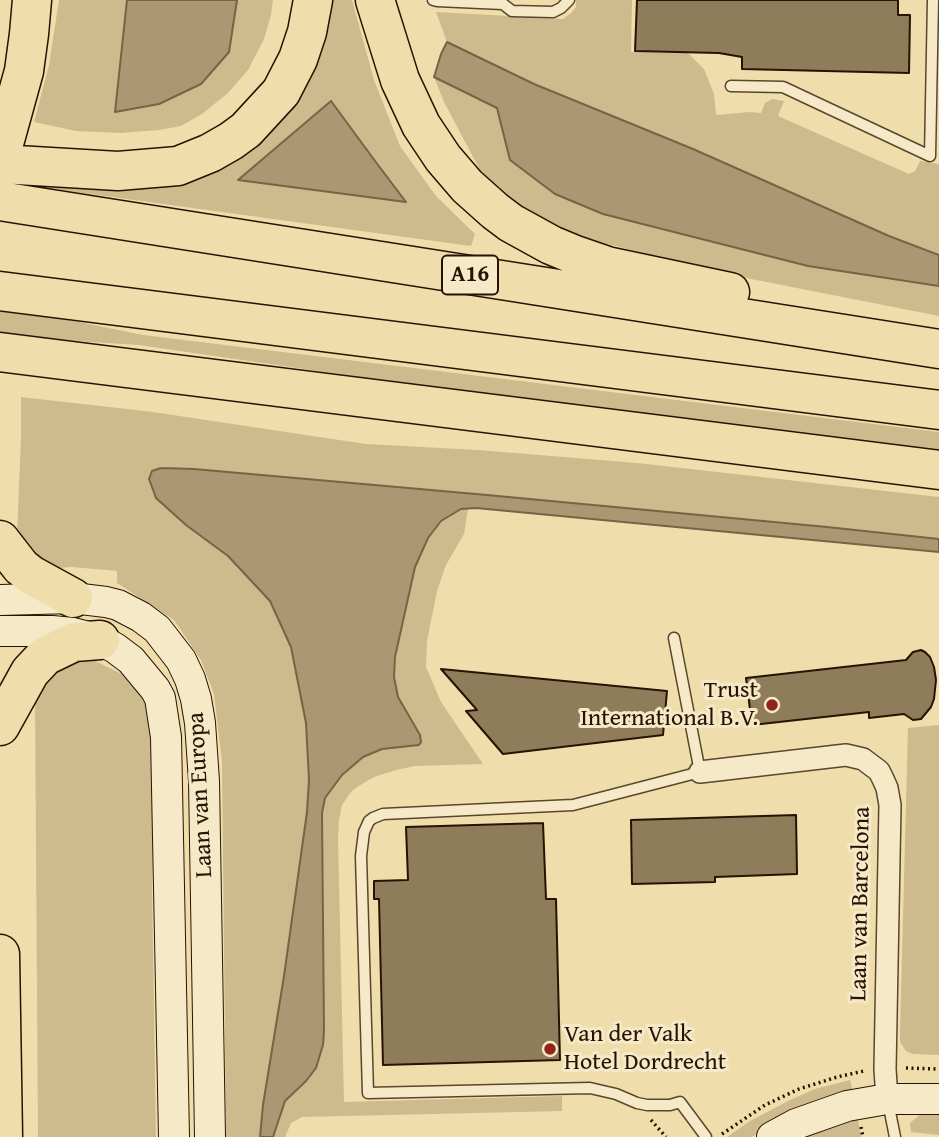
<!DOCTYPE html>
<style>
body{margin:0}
canvas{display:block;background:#efddab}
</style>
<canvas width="939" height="1137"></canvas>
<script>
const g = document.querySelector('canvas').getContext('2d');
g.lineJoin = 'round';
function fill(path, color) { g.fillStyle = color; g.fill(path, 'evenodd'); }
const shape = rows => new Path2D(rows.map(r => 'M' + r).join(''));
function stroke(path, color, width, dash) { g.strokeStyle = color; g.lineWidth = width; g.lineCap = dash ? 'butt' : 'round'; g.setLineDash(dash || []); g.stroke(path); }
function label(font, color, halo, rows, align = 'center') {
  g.font = font + ' "Gentium Book Plus",serif'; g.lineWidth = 6; g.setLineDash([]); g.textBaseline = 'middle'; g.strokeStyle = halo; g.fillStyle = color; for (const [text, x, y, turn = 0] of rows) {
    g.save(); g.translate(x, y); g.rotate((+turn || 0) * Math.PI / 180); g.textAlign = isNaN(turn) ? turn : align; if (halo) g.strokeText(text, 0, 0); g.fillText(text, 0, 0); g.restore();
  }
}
fill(shape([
 [59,0,127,0,115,112,229,52,237,0,273,0,271,15,264,39,248,70,228,93,202,114,181,126,159,130,121,133,76,131,34,122,49,65],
 [329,0,352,0,374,80,400,146,436,196,475,234,471,246,24,185,26,179,105,181,291,104,311,76,323,45,330,13],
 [331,101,405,201,238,180],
 [576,0,632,0,631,52,688,53,704,69,714,94,716,115,749,112,761,113,765,103,772,99,784,101,778,116,909,174,915,171,920,161,939,164,939,255,889,236,692,149,534,84,447,42,436,12,563,19,571,13,576,7],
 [434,77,497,108,510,160,603,214,808,266,939,286,939,316,736,276,567,234,518,204,482,174,444,102],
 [0,310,54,317,143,335,939,432,939,450,400,383,139,345,59,340,0,333],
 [21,397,153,412,366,444,478,450,637,463,939,497,939,539,827,527,194,469,169,468,156,469,152,491,156,498,186,525,228,556,270,601,291,647,306,723,309,780,307,812,284,976,263,1105,260,1137,226,1137,222,762,214,694,201,660,174,620,117,583,117,571,72,567,56,568,47,573,17,535,21,437],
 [468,508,464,534,446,565,437,591,427,641,426,667,441,702,483,764,415,766,396,770,374,777,357,787,351,792,342,805,339,820,338,839,344,1102,562,1096,562,1111,302,1117,291,1123,285,1137,274,1137,274,1128,285,1101,306,1081,316,1068,323,1045,322,813,323,806,325,798,342,775,363,757,382,749,419,745,420,735,398,697,395,687,394,669,398,635,415,567,428,538,441,521,455,512],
 [71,659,91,659,122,674,136,686,150,713,154,776,152,888,156,1137,38,1137,35,703,39,687],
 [939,725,939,1055,913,1054,906,1051,900,1042,900,1032,908,728],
 [850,1080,853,1093,784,1117,752,1137,727,1137,750,1121,790,1100,815,1089],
 [939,1110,939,1135,911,1132,910,1123,922,1113],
 [857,1114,861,1137,794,1137]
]), '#cdbb8e');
const water = shape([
 [127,0,237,0,229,52,201,84,159,104,115,112,127,0],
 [447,42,534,84,693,149,889,236,939,255,939,286,808,266,603,214,555,194,510,160,497,108,434,77,441,54,447,42],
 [331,101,378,165,406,202,238,180,331,101],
 [161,468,194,469,487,495,827,527,939,539,939,552,476,508,461,509,441,521,428,538,415,567,395,657,394,677,398,697,420,735,421,742,419,745,382,749,363,757,342,775,325,798,322,813,324,1031,323,1045,316,1068,306,1081,285,1101,273,1137,260,1137,263,1105,284,976,307,812,309,780,306,723,291,647,270,601,228,556,186,525,156,498,149,479,152,471,161,468]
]);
fill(water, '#ab9872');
stroke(water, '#776346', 2);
const building = shape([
 [637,0,898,0,898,15,910,15,909,73,742,69,742,57,719,53,635,51,637,0],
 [921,650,925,652,930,657,934,667,936,680,934,699,931,707,921,719,913,720,904,714,869,718,869,712,752,725,746,678,906,660,913,652,921,650],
 [441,669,667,691,663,735,503,754,466,711,477,710,441,669],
 [796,815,797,874,715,877,715,882,632,884,631,820,796,815],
 [543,823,546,899,556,899,560,1060,383,1065,379,899,374,899,374,881,408,880,406,827,543,823]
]);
fill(building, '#8f7c5a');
stroke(building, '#281303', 2);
const lane = shape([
 [433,0,437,1,503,4,512,11,553,12,561,8,569,0],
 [731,86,783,87,930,156,933,0],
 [674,638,700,772,573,805,383,814,373,818,369,821,364,832,361,856,368,1093,590,1088,616,1094,637,1103,647,1105,670,1105,680,1102,706,1137],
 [888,1102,895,1137]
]);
const street = shape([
 [700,772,846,755,863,759,879,771,883,779,887,788,890,805,885,1069,887,1099]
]);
const secondary = shape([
 [0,600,73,598,106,602,118,605,141,617,157,629,181,660,190,679,196,699,200,723,204,781,210,1137],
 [0,631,52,631,73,633,100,640,115,648,131,660,155,689,160,698,166,737,174,1137],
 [772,1137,796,1124,847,1106,887,1099,939,1099]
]);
const highway = shape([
 [375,0,400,80,421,125,443,158,467,186,495,211,511,223,551,245,575,255,607,266,730,292],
 [0,158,24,71,29,34,32,0],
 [0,164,118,171,178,166,210,153,231,141,246,130,281,92,298,59,307,32,313,0],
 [0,201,939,349],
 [0,291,939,410],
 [0,352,939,470],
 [0,540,21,567,31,575,73,598],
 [0,726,30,672,45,656,74,642,100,640],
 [0,954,3,1137]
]);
stroke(lane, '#5a462d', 13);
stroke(street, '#5a462d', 24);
stroke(secondary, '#281303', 32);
stroke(highway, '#281303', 41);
stroke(shape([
 [906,1068,939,1069],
 [651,1120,666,1137],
 [861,1127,863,1137],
 [722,1134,765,1105,799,1089,837,1077,864,1071]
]), '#281303', 3.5, [2, 3.5]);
stroke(lane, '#f5e9c8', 10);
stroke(street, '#f5e9c8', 21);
stroke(secondary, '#f5e9c8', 30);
stroke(highway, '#efddab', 38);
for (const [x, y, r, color] of [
 [772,705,7,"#8f2418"],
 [550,1049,7,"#8f2418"]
]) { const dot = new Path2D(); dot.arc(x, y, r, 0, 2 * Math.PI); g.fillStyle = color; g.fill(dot); stroke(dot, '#f5e9c8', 2.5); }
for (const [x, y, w] of [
 [470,275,56]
]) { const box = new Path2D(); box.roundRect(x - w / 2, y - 19.5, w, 39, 5); g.fillStyle = '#f5e9c8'; g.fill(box); stroke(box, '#281303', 2); }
label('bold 23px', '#281303', null, [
 ["A16",470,275]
]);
label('24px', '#281303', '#f5e9c8', [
 ["Trust",758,691],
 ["International B.V.",758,719],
 ["Van der Valk",564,1035,"left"],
 ["Hotel Dordrecht",564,1063,"left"]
], 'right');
label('24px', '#281303', '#f5e9c8', [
 ["Laan van Europa",201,795,-93],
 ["Laan van Barcelona",861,904,-89]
]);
</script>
